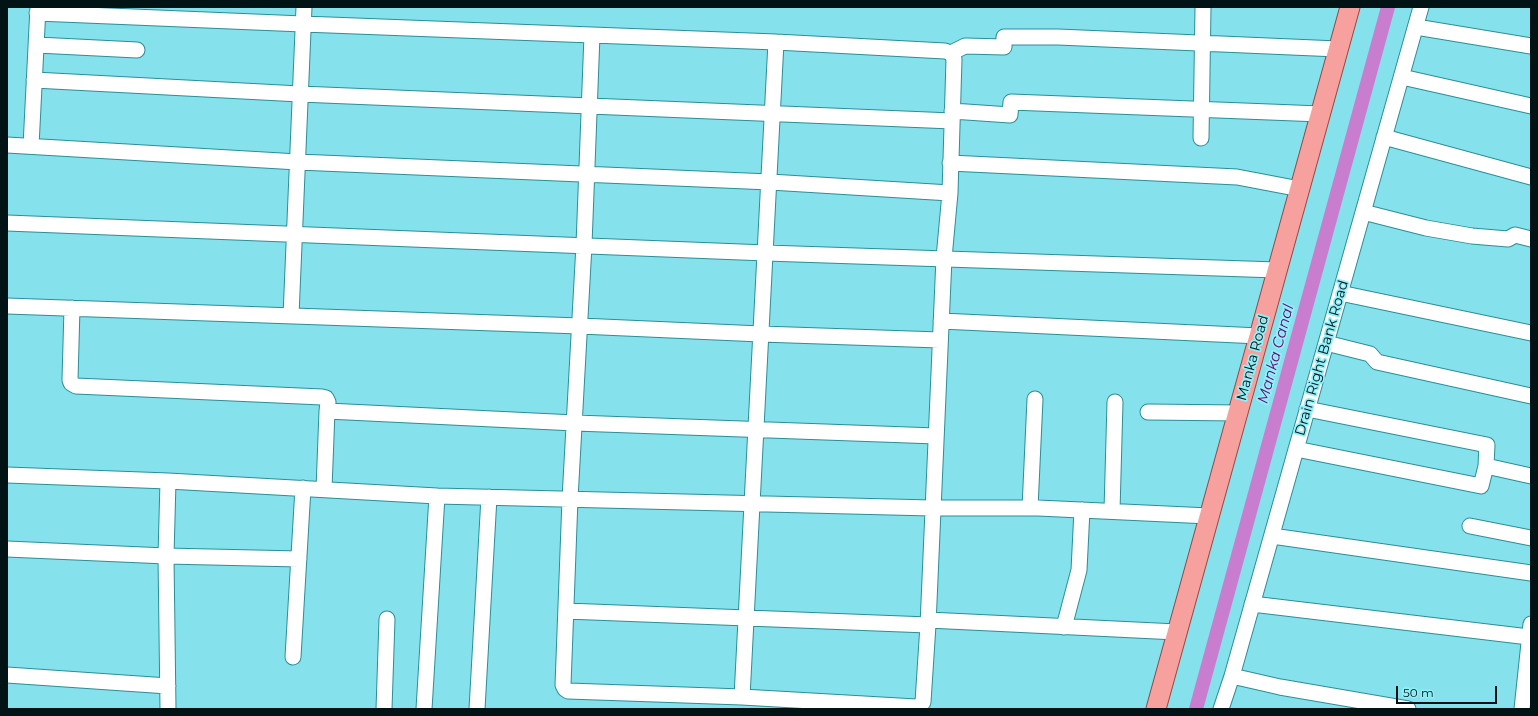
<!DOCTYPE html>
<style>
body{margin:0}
#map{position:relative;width:1538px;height:716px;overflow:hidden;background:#85e1eb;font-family:Montserrat,sans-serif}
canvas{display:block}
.frame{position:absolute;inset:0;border:8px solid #011315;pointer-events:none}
.scale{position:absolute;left:1396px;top:686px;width:101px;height:18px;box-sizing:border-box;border:2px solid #011315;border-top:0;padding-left:5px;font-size:12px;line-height:14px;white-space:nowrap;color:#011315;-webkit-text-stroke:3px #92eff9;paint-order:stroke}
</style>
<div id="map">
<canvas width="1538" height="716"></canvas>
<div class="frame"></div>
<div class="scale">50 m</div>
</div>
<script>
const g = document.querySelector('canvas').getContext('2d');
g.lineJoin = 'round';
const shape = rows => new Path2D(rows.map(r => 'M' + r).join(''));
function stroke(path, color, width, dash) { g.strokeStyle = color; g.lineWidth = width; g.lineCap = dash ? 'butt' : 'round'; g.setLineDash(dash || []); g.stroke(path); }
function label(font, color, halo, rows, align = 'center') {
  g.font = font + ' Montserrat,sans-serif'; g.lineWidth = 3.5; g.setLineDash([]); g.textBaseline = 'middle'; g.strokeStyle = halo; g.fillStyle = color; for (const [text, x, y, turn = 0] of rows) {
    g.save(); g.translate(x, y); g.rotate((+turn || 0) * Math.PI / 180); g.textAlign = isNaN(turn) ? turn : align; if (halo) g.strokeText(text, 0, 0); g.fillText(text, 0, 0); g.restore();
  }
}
stroke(shape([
 [1196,709,1388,7]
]), '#c97dce', 14);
const minor = shape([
 [37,13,303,24,592,35,776,42,945,51,951,53,954,59,950,193,944,258,928,625,923,702,921,705,916,707,742,697,568,691,565,689,563,685,570,499,584,245,592,35],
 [1416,27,1531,46],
 [37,45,137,50],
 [951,53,965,46,1004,47,1004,37,1058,37,1338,49],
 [1402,77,1531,106],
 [34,80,300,94,952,121],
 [952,111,1010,115,1011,102,1321,114],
 [1384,137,1531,177],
 [1201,138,1203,7],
 [7,145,298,162,770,182,950,193],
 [31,146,38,7],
 [950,163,1237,177,1300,189],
 [1363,212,1426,228,1472,236,1508,239,1515,235,1531,239],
 [7,223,766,253,1277,270],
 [1340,293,1531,333],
 [7,306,580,326,761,334,940,340],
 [72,308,70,380,71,383,76,386,322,397,326,398,328,402,327,411,324,489],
 [291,316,304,7],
 [941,321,1259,336],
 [1326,343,1370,354,1377,362,1531,396],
 [327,411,575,423,936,436],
 [1148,412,1238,413],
 [1296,449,1481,486,1486,466,1487,445,1307,409],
 [1486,466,1531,476],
 [7,475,168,481,437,496,932,508,1038,508,1209,516],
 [168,481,166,556,168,709],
 [1030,508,1035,399],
 [1112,511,1115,402],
 [1470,526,1531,538],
 [1272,536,1531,573],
 [7,549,166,556,299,559],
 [1252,604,1529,637],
 [566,611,928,625],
 [928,620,1177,632],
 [1064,627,1079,570,1082,510],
 [293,657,303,488],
 [7,675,168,686],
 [1232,676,1280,687,1408,709],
 [742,697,776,42],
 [384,709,387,619],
 [424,709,437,496],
 [477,709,489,497],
 [1221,709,1232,676,1421,7],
 [1522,709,1531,624]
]);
const major = shape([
 [1156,709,1350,7]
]);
stroke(minor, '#2b8e98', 17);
stroke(major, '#9c4644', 21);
stroke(minor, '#fff', 15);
stroke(major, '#f6a19e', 19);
label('14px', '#011315', '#92eff9', [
 ["Manka Road",1253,358,-75],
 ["Drain Right Bank Road",1322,358,-74]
]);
label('italic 15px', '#66006d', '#92eff9', [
 ["Manka Canal",1276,354,-75]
]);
</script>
